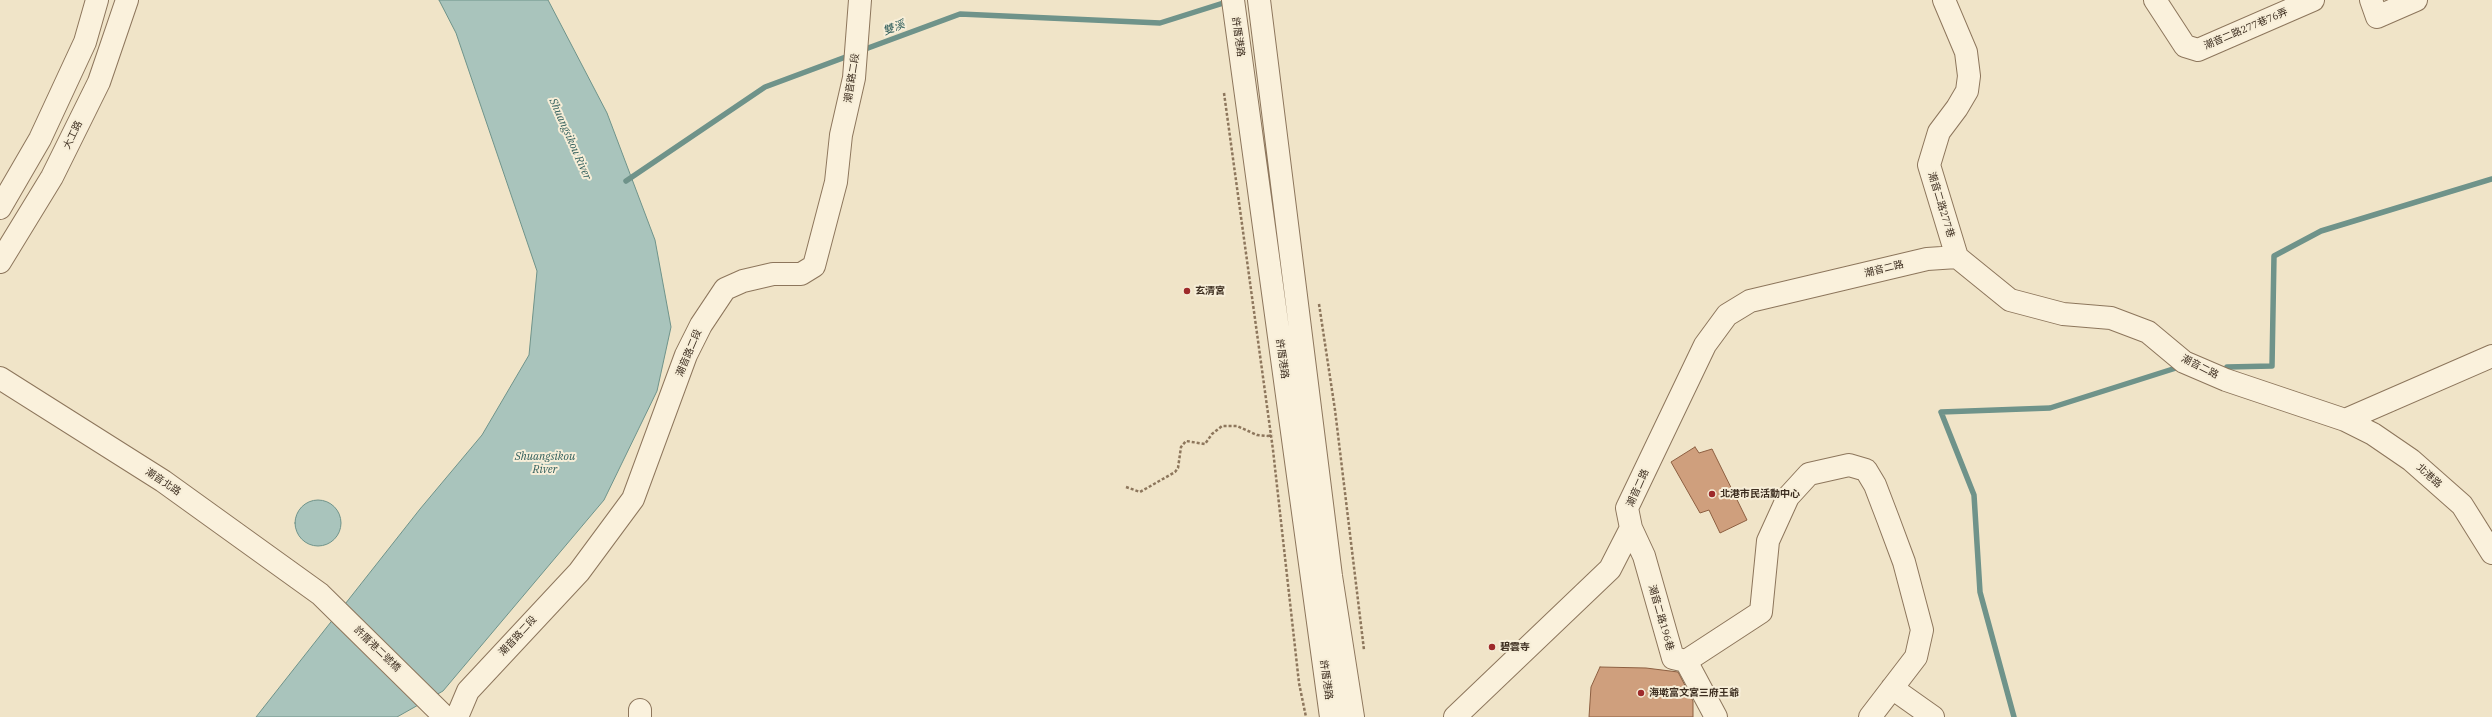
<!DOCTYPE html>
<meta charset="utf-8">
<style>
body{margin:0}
canvas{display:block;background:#f0e4c8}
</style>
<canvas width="2492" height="717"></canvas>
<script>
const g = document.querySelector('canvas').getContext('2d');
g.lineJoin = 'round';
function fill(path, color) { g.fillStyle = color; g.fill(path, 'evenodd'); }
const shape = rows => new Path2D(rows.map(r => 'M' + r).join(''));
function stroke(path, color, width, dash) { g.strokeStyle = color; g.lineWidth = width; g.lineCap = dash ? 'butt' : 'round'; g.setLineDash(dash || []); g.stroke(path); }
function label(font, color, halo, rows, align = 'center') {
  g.font = font + ' "IBM Plex Serif","Noto Sans TC",serif'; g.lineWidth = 4; g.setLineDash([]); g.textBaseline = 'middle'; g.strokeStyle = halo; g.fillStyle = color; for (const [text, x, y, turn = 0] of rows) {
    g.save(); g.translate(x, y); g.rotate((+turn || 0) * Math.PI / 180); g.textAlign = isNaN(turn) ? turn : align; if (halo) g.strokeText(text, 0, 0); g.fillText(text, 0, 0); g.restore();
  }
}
const water = shape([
 [439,0,548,0,607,113,655,240,671,327,657,391,604,500,443,691,397,717,256,717,420,509,482,435,529,355,537,271,456,33,439,0],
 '295 523a23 23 0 1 1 46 0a23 23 0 1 1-46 0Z'
]);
fill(water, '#a9c4bc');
stroke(water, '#6f938a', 1);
stroke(shape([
 [860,51,960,14,1160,23,1230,1],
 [626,181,765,87,851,55],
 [2227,367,2272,366,2274,256,2321,231,2492,179],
 [2014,717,1980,592,1974,495,1941,412,2050,408,2176,368]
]), '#6f938a', 5.5);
const building = shape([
 [1695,447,1699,453,1712,449,1747,520,1720,533,1709,510,1700,513,1671,462,1695,447],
 [1600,667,1646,668,1678,672,1693,701,1693,717,1589,717,1591,687,1600,667]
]);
fill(building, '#cf9f7d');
stroke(building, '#8d5f41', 1);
const minor = shape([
 [1233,0,1331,717],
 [1259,0,1331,576,1353,717],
 [1944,0,1966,52,1969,76,1967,91,1957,108,1939,132,1929,165,1957,257],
 [2155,0,2185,46,2198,50,2313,0],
 [2371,0,2377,17,2416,0],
 [0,208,40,139,85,42,97,0],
 [0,262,52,177,99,82,127,0],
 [0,378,163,481,320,594,445,717],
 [2345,420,2373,434,2411,460,2462,505,2492,553],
 [1631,528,1644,556,1673,658,1686,661,1716,717],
 [1686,661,1761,612,1768,541,1788,497,1809,474,1849,465,1866,470,1875,485,1888,519,1904,562,1922,630,1916,657,1870,717],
 [1892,688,1933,717],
 [640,710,640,717],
 [457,717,468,691,579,572,633,499,686,355,701,325,725,289,743,281,773,274,801,274,814,266,836,182,841,135,854,78,860,0],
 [1455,717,1610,569,1631,528,1627,508,1705,345,1727,315,1750,301,1927,259,1957,257,2010,300,2063,314,2111,318,2148,332,2184,362,2226,380,2345,420,2492,356]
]);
stroke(minor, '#8d765c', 24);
stroke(shape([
 [1224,93,1273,450,1299,683,1306,717],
 [1319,304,1335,410,1364,650],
 [1126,487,1140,492,1175,472,1178,468,1181,447,1186,441,1205,444,1212,434,1222,426,1237,426,1257,435,1268,436]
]), '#8d765c', 2.5, [3, 2]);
stroke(minor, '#faf1dc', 22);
stroke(shape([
 [1268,436,1273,435]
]), '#8d765c', 2.5, [3, 2]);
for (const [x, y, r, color] of [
 [1187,291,4,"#9e2a2b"],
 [1712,494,4,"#9e2a2b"],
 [1492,647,4,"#9e2a2b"],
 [1641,693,4,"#9e2a2b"]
]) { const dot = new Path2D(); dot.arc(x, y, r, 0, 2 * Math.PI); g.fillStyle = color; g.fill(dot); stroke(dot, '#f7eed8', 1.5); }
label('10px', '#3d2e20', '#f7eed8', [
 ["潮音二路277巷76弄",2246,29,-23],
 ["許厝港路",1238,37,82],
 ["潮音路二段",852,78,-81],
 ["大工路",73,135,-64],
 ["潮音二路277巷",1941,205,73],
 ["潮音二路",1884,269,-14],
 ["潮音路二段",689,353,-67],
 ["許厝港路",1282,359,82],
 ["潮音二路",2200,367,27],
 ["北港路",2429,476,42],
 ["潮音北路",163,482,34],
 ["潮音二路",1638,488,-66],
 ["潮音二路196巷",1661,618,74],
 ["潮音路二段",518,636,-47],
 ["許厝港二號橋",377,649,44],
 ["許厝港路",1326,680,82]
]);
label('bold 10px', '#3d2e20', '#f7eed8', [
 ["玄清宮",1195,291],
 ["北港市民活動中心",1720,494],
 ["碧雲寺",1500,647],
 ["海墘富文宮三府王爺",1649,693]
], 'left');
label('italic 11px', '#2f5d5a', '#f7eed8', [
 ["雙溪",894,28,-21],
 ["Shuangsikou River",570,139,66],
 ["Shuangsikou",545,457],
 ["River",545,470]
]);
</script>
